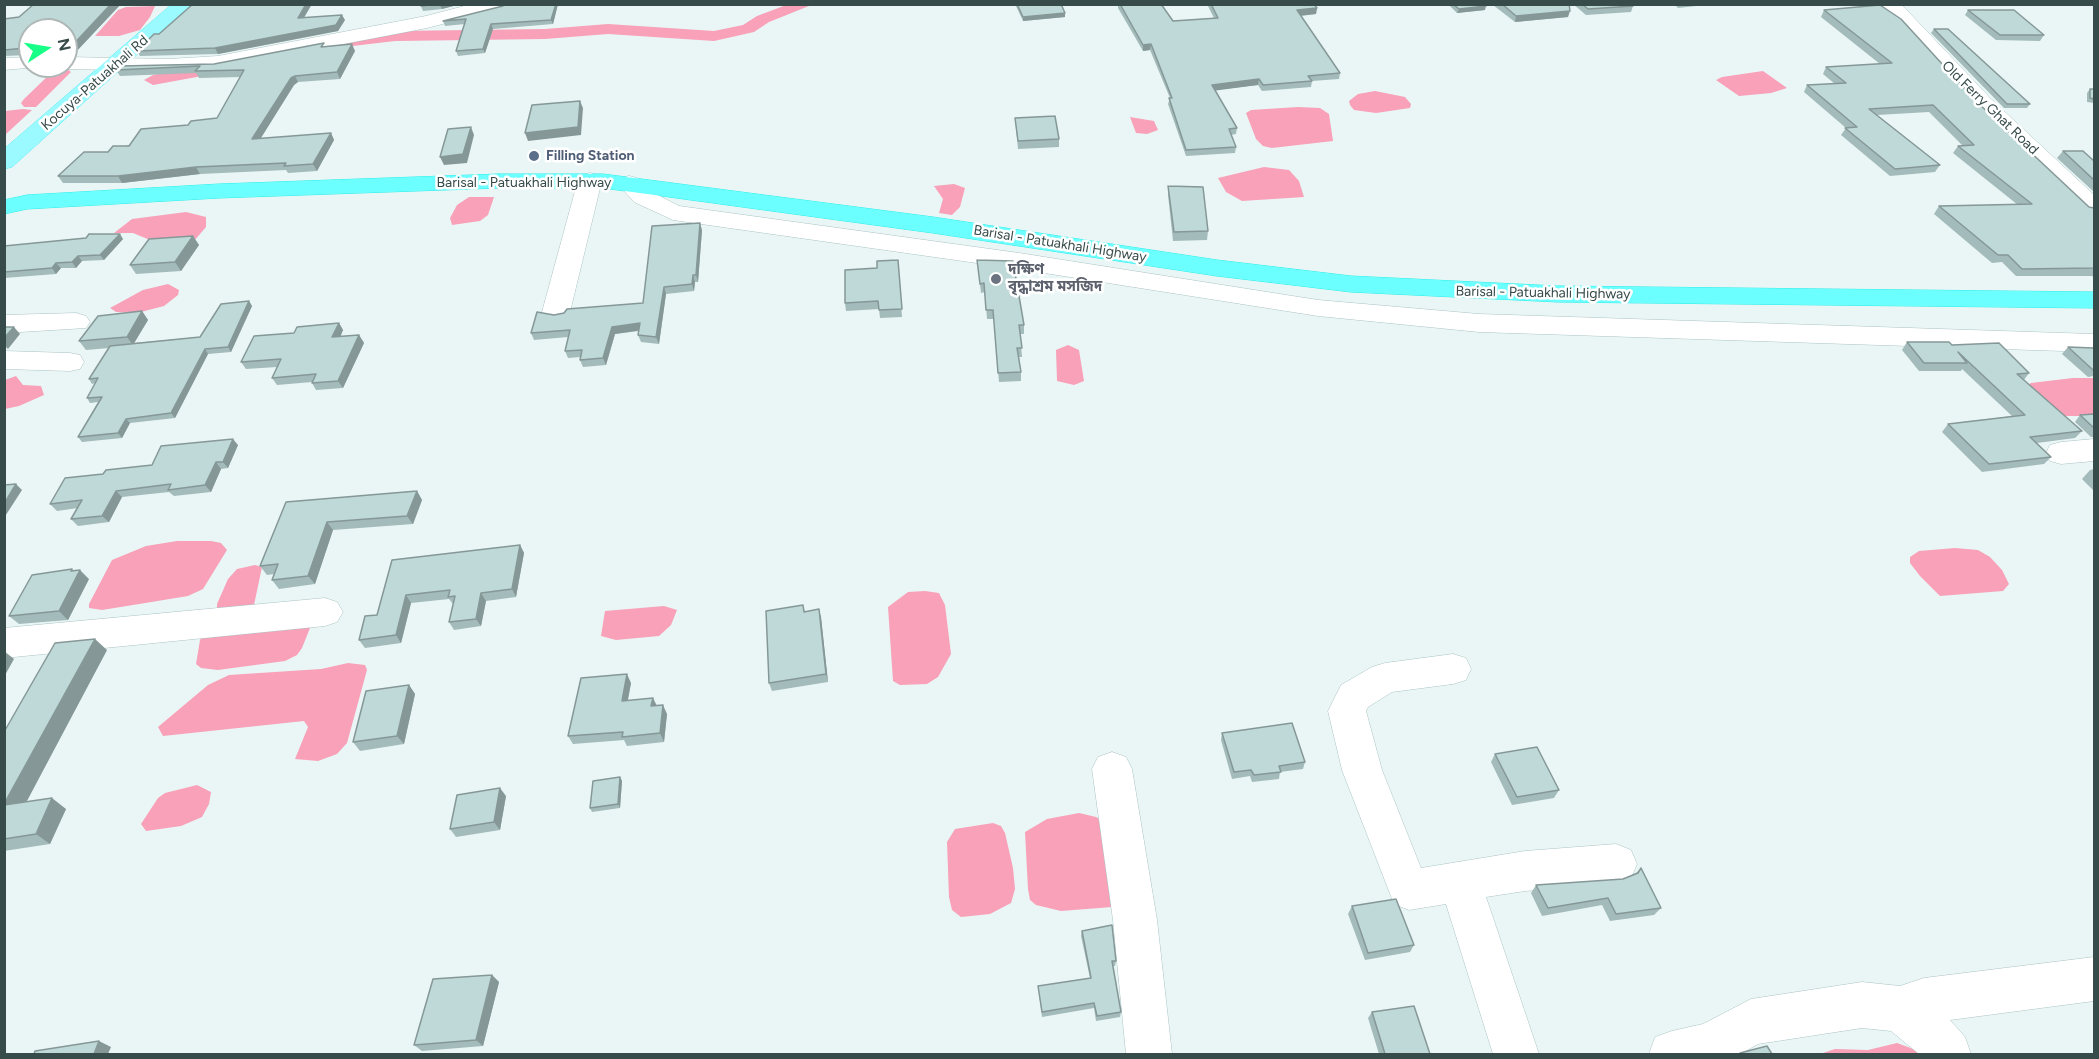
<!DOCTYPE html>
<meta charset="utf-8">
<style>
body{margin:0}
#map{position:relative;width:2099px;height:1059px;overflow:hidden;background:#eaf6f6;font-family:Figtree,sans-serif}
canvas{display:block}
.frame{position:absolute;inset:0;border:6px solid #374b4a;pointer-events:none}
.north{position:absolute;left:18px;top:18px;width:60px;height:60px;box-sizing:border-box;background:#fff;border:2px solid #afb7b7;border-radius:50%;rotate:78deg;font-size:16px;font-weight:700;line-height:24px;text-align:center;color:#374b4a}
.north::after{content:'';display:block;margin:auto;width:21px;height:27px;background:#18ff87;clip-path:polygon(50% 0,100% 100%,50% 72%,0 100%)}
</style>
<div id="map">
<canvas width="2099" height="1059"></canvas>
<div class="frame"></div>
<div class="north">N</div>
</div>
<script>
const g = document.querySelector('canvas').getContext('2d');
g.lineJoin = 'round';
function fill(path, color) { g.fillStyle = color; g.fill(path, 'evenodd'); }
const shape = rows => new Path2D(rows.map(r => 'M' + r).join(''));
function stroke(path, color, width, dash) { g.strokeStyle = color; g.lineWidth = width; g.lineCap = dash ? 'butt' : 'round'; g.setLineDash(dash || []); g.stroke(path); }
function label(font, color, halo, rows, align = 'center') {
  g.font = font + ' Figtree,"Noto Sans Bengali",sans-serif'; g.lineWidth = 5; g.setLineDash([]); g.textBaseline = 'middle'; g.strokeStyle = halo; g.fillStyle = color; for (const [text, x, y, turn = 0] of rows) {
    g.save(); g.translate(x, y); g.rotate((+turn || 0) * Math.PI / 180); g.textAlign = isNaN(turn) ? turn : align; if (halo) g.strokeText(text, 0, 0); g.fillText(text, 0, 0); g.restore();
  }
}
fill(shape([
 [155,6,150,17,140,30,119,36,95,36,118,10,126,7],
 [1763,71,1787,88,1771,93,1739,96,1716,80,1722,77],
 [1375,91,1405,97,1411,104,1410,108,1376,113,1354,110,1350,105,1349,101,1358,94],
 [1298,107,1320,108,1329,114,1333,141,1272,148,1263,146,1256,139,1246,113,1251,110],
 [23,109,32,110,5,135,5,111],
 [1130,117,1154,121,1158,130,1147,134,1136,133],
 [1264,167,1289,170,1299,181,1304,197,1242,201,1226,192,1218,178],
 [954,184,965,188,960,207,952,215,939,213,943,199,934,186],
 [469,197,494,197,488,215,480,221,452,225,450,218,457,205],
 [186,212,206,217,206,227,194,241,150,240,133,233,114,233,132,219],
 [168,284,179,290,178,295,164,306,137,313,116,312,110,308,143,290],
 [1068,345,1079,350,1084,381,1074,385,1057,381,1056,350],
 [16,376,23,385,41,386,44,395,19,406,5,409,5,380],
 [2073,378,2094,378,2094,416,2063,416,2019,391,2031,383],
 [177,541,211,541,221,543,227,550,203,589,188,596,133,605,102,610,89,608,89,604,112,560,146,546],
 [1955,548,1978,550,1990,557,2002,570,2009,584,2003,591,1940,596,1920,576,1910,563,1910,557,1919,551],
 [255,565,262,567,254,605,217,610,217,604,228,579,237,569],
 [925,591,939,593,945,605,951,654,938,677,927,684,900,685,893,681,888,607,908,592],
 [664,606,677,610,671,625,659,636,616,640,601,636,605,611],
 [306,625,310,628,302,648,297,655,285,661,218,670,201,668,196,664,200,640,203,635],
 [348,663,365,665,367,670,347,743,337,754,318,761,295,759,308,727,304,721,163,736,158,727,208,685,229,675,321,669],
 [197,785,211,792,209,804,202,817,181,826,146,831,141,824,158,798,165,793],
 [1079,813,1096,817,1111,826,1112,907,1061,911,1036,905,1030,900,1028,889,1025,832,1047,819],
 [993,823,1001,826,1005,833,1013,868,1015,889,1011,903,990,914,961,917,952,910,949,897,947,842,955,829],
 [1897,1043,1916,1050,1921,1054,1820,1054,1835,1049,1868,1050]
]), '#f8a1b8');
fill(shape([
 [789,4,814,4,769,22,754,32,714,41,608,34,545,39,395,41,344,47,336,42,344,37,395,31,545,29,608,24,714,31,743,25,757,16,789,4],
 [218,63,227,68,224,72,153,85,144,80,153,75,218,63],
 [43,66,64,66,71,72,36,107,24,107,21,103,24,99,51,73,43,66]
]), '#f8a1b8');
const minor = shape([
 [472,4,506,4,504,8,427,28,218,68,169,71,66,69,58,66,66,66,66,57,169,59,218,56,426,16,472,4],
 [1881,4,1901,4,1990,98,2094,195,2094,215,2085,213,1974,108,1881,4],
 [30,57,30,66,37,67,4,70,4,58,30,57],
 [590,173,598,175,602,180,570,312,566,318,556,320,546,318,542,312,578,180,582,175,590,173],
 [629,176,637,178,652,192,679,206,1019,253,1318,300,1479,314,2094,334,2094,352,1479,332,1318,316,1019,269,673,220,634,202,617,183,621,178,629,176],
 [76,313,86,316,90,322,86,328,4,333,4,315,76,313],
 [4,351,70,353,80,355,84,362,80,369,70,371,4,369,4,351],
 [2094,439,2094,461,2061,464,2050,461,2046,453,2050,445,2061,442,2094,439],
 [325,598,337,602,343,612,337,622,325,626,4,658,4,628,325,598],
 [1453,654,1466,658,1471,669,1466,680,1453,684,1392,692,1368,707,1366,711,1382,770,1421,868,1525,851,1616,844,1631,850,1637,864,1631,878,1616,884,1525,891,1486,897,1539,1054,1493,1054,1446,904,1409,910,1394,904,1342,770,1328,711,1341,685,1372,667,1385,663,1453,654],
 [1112,752,1126,757,1132,769,1157,920,1172,1054,1126,1054,1113,920,1092,769,1098,757,1112,752],
 [2094,957,2094,1001,1950,1020,1965,1037,1971,1054,1919,1054,1891,1031,1862,1028,1758,1044,1740,1054,1649,1054,1655,1037,1672,1031,1703,1024,1751,999,1862,982,1900,986,1924,978,2094,957]
]);
const major = shape([
 [172,4,193,4,12,167,4,169,4,149,172,4]
]);
const highway = shape([
 [499,174,603,174,933,217,1217,260,1351,276,1558,286,2094,292,2094,308,1558,302,1351,292,1217,276,933,233,603,188,499,188,219,198,27,209,4,214,4,200,27,195,219,184,499,174]
]);
stroke(minor, '#abc3c3', 1);
stroke(major, '#5eebf0', 1);
stroke(highway, '#2dede7', 1);
fill(minor, '#fff');
fill(major, '#9afaff');
fill(highway, '#6cffff');
fill(shape([
 [121,4,73,55,66,55,66,30,30,30,30,55,4,56,4,19],
 [422,4,461,4,442,9,423,11,421,6],
 [503,4,558,4,553,24,493,29,485,53,458,56,456,51,465,24,445,26,443,21,503,6],
 [1015,4,1061,4,1065,17,1023,21],
 [1118,4,1161,4,1173,21,1214,18,1207,4,1314,4,1317,8,1316,14,1301,16,1340,73,1339,79,1312,81,1311,87,1262,91,1258,85,1215,90,1237,128,1236,134,1231,135,1236,147,1235,153,1186,156,1168,104,1170,98,1150,50,1143,51,1118,8],
 [1448,4,1484,4,1485,10,1457,13],
 [1569,4,1568,17,1515,22,1493,5],
 [1573,4,1631,4,1633,6,1631,12,1586,15],
 [1674,4,1715,4,1678,8],
 [1824,10,1977,102,2089,207,2094,208,2094,278,2092,276,2016,276,2002,262,1992,263,1934,214,1939,206,2018,205,1953,153,1958,146,1963,146,1929,112,1877,115,1940,165,1935,172,1890,176,1841,135,1846,128,1804,92,1807,85,1835,84,1823,74,1826,67,1880,64,1821,17],
 [1968,10,2044,35,2040,41,1996,40,1965,15],
 [304,17,345,20,338,31,218,54,140,56,137,51,159,34],
 [1934,29,2030,104,2027,108,2004,108,1931,33],
 [326,47,355,51,340,79,298,82,294,85,260,139,331,133,334,140,317,171,288,173,286,170,200,174,122,183,63,183,58,176,108,152,188,125,217,118,240,77,199,78,196,73,120,76,116,70,214,64],
 [2090,89,2094,89,2094,103,2087,102,2087,93],
 [1015,118,1059,139,1059,147,1018,149],
 [2063,151,2094,161,2094,192,2057,158],
 [1168,186,1208,231,1207,240,1173,241,1168,195],
 [702,230,698,282,695,282,694,291,666,294,659,344,641,342,638,335,639,331,615,334,606,365,583,367,580,360,581,357,568,358,565,351,568,337,534,340,531,333,554,315,643,303],
 [193,236,199,245,181,271,136,274,130,265],
 [86,238,123,239,104,260,82,261,76,268,61,268,56,274,4,278,4,246],
 [898,260,902,317,880,318,879,309,846,311,845,303,877,268],
 [977,260,1024,325,1024,334,1020,334,1022,357,1019,357,1021,372,1021,381,999,382,994,319,987,319,985,292,981,293],
 [249,301,252,306,231,352,208,354,175,418,130,423,122,438,82,442,78,437,98,402,90,403,87,398,95,383,92,384,89,379,109,348,86,350,79,341,142,311,148,320,134,343,200,337],
 [339,323,343,330,340,337,359,335,364,343,343,388,316,390,312,383,312,382,277,385,272,378,277,367,246,369,241,362,294,333],
 [1907,342,1952,345,2029,373,2024,380,2082,431,2075,438,2037,443,2051,457,2044,464,1982,472,1942,432,1948,424,2012,416,1962,369,1961,371,1919,371,1902,350],
 [2068,347,2094,348,2094,376,2088,377,2062,354],
 [2094,414,2094,437,2091,437,2075,422,2080,415],
 [238,445,228,468,221,469,211,492,174,496,169,492,122,497,109,522,78,526,71,519,78,508,57,511,50,504,103,474,152,465],
 [2094,469,2094,491,2082,479,2090,470],
 [417,491,422,500,413,524,333,530,315,584,279,589,272,580,274,574,267,575,260,566,286,502],
 [520,545,524,553,516,597,486,601,481,626,454,630,449,622,453,604,449,599,411,603,401,643,365,648,359,640,377,615,392,560],
 [89,579,68,620,19,624,9,616],
 [803,605,805,612,821,617,828,682,772,691,769,683],
 [107,650,26,802,66,809,50,844,4,851,4,732],
 [631,683,628,700,656,706,667,714,664,742,627,746,624,740,573,744,568,736],
 [409,685,415,694,404,744,360,751,353,742],
 [1222,733,1305,762,1303,769,1280,772,1279,779,1252,782,1250,776,1232,779,1221,740],
 [1495,754,1559,790,1554,798,1512,805,1491,762],
 [620,777,622,781,620,808,592,812,590,808],
 [506,796,500,830,456,837,450,829],
 [1641,868,1661,908,1654,915,1610,921,1602,905,1542,916,1531,893,1536,885,1623,879,1636,873],
 [1352,906,1414,945,1410,952,1365,960,1348,914],
 [1082,931,1116,961,1115,966,1113,966,1121,1012,1120,1017,1096,1021,1094,1008,1042,1017,1038,986,1090,978,1081,936],
 [492,975,499,982,483,1046,422,1051,414,1045],
 [1372,1012,1430,1054,1379,1054,1368,1018]
]), '#a3bbba');
fill(shape([
 [111,4,121,4,73,55,69,49],
 [306,4,312,4,301,23,298,18],
 [441,4,461,4,442,9,440,5],
 [556,4,558,4,553,24,551,20],
 [1486,6,1485,10,1457,13,1459,9],
 [1317,8,1316,14,1296,16,1297,10],
 [1570,11,1568,17,1515,22,1516,16],
 [1065,13,1065,17,1023,21,1023,17],
 [342,15,345,20,338,31,218,54,215,48],
 [491,24,493,29,485,53,483,49],
 [352,44,355,51,340,79,337,72],
 [1151,44,1150,50,1143,51,1143,45],
 [295,76,298,82,294,85,256,146,252,139,291,78],
 [1259,79,1258,85,1212,91,1212,85],
 [580,101,583,108,581,135,528,141,525,133],
 [471,127,474,135,467,163,444,165,440,157],
 [331,133,334,140,317,171,313,164],
 [196,167,200,174,122,183,118,176],
 [700,223,702,230,698,282,696,275],
 [120,234,123,239,104,260,100,255],
 [193,236,199,245,181,271,175,262],
 [78,256,82,261,76,268,72,262],
 [56,263,61,268,56,274,52,268],
 [693,275,695,282,694,291,692,284],
 [664,287,666,294,659,344,656,337],
 [249,301,252,306,231,352,228,347],
 [142,311,148,320,133,345,127,337],
 [339,323,343,330,337,345,332,337],
 [640,323,642,330,615,334,606,365,603,358,612,327],
 [14,327,20,334,8,349,4,345,4,338],
 [359,335,364,343,343,388,338,381],
 [205,349,208,354,175,418,171,413],
 [126,419,130,423,122,438,118,433],
 [233,439,238,445,228,468,223,462],
 [216,462,221,469,211,492,205,485],
 [16,484,22,490,4,518,4,504],
 [116,491,122,497,109,522,102,516],
 [417,491,422,500,413,524,407,516],
 [327,522,333,530,315,584,308,576],
 [520,545,524,553,516,597,512,589],
 [72,569,77,575,80,570,89,579,68,620,59,611],
 [481,593,486,601,481,626,476,619],
 [406,595,411,603,401,643,396,635],
 [819,609,821,617,828,682,826,674],
 [95,639,107,650,19,816,4,806,4,804],
 [4,651,14,659,4,677],
 [627,674,631,683,626,709,622,701],
 [409,685,415,694,404,744,397,736],
 [653,698,657,706,651,706],
 [663,705,667,714,664,742,660,733],
 [620,777,622,781,620,808,618,804],
 [500,788,506,796,500,830,494,822],
 [52,798,66,809,50,844,36,834],
 [492,975,499,982,483,1046,476,1040],
 [99,1041,111,1047,108,1054,94,1054]
]), '#859897');
const building = shape([
 [34,4,111,4,69,49,66,49,66,30,30,30,30,52,28,52,26,48,4,50,4,19,19,17,34,4],
 [193,4,306,4,298,18,342,15,336,25,215,48,137,51,154,34,159,34,193,4],
 [422,4,441,4,421,6,422,4],
 [503,4,556,4,551,20,491,24,483,49,456,51,466,19,443,21,503,6,503,4],
 [1017,4,1061,4,1065,13,1023,17,1017,4],
 [1120,4,1161,4,1173,21,1218,18,1211,4,1314,4,1317,8,1297,10,1340,73,1308,76,1312,81,1263,85,1259,79,1212,85,1237,128,1229,129,1236,147,1186,150,1169,98,1172,98,1151,44,1143,45,1120,4],
 [1453,4,1484,4,1486,6,1459,9,1453,4],
 [1502,4,1569,4,1570,11,1516,16,1502,4],
 [1582,4,1631,4,1633,6,1588,9,1582,4],
 [1880,5,1901,19,1977,102,2089,207,2094,208,2094,268,2022,269,2008,255,1998,255,1939,206,2032,204,1958,146,1974,145,1933,105,1869,109,1940,165,1895,169,1845,128,1857,127,1807,85,1846,83,1826,67,1892,63,1824,10,1880,5],
 [1968,10,2014,10,2044,35,2000,35,1968,10],
 [1934,29,1948,29,2030,104,2007,104,1934,29],
 [324,43,321,47,352,44,337,72,295,76,291,78,252,139,331,133,313,164,284,166,286,163,196,167,118,176,58,176,84,152,108,152,113,146,129,146,141,129,188,125,191,121,217,118,244,70,195,71,200,66,116,70,120,66,214,64,324,43],
 [2090,89,2094,89,2094,99,2090,98,2090,89],
 [580,101,578,127,525,133,532,105,580,101],
 [1055,116,1059,139,1018,141,1015,118,1055,116],
 [471,127,463,154,440,157,448,129,471,127],
 [2063,151,2083,151,2094,161,2094,180,2063,151],
 [1168,186,1203,187,1208,231,1174,232,1168,186],
 [700,223,696,275,693,275,692,284,664,287,656,337,638,335,640,323,612,327,603,358,580,360,582,350,565,351,570,330,531,333,537,312,554,315,564,313,567,309,643,303,652,226,700,223],
 [89,234,120,234,100,255,78,256,72,262,56,263,52,268,4,272,4,246,86,238,89,234],
 [193,236,175,262,130,265,149,239,193,236],
 [898,260,902,309,879,310,878,301,845,303,845,270,877,268,877,261,898,260],
 [977,260,1013,261,1024,325,1019,325,1022,348,1017,348,1021,372,998,373,993,310,986,310,984,283,980,284,977,260],
 [249,301,228,347,205,349,171,413,126,419,118,433,78,437,102,397,87,398,98,378,89,379,110,346,200,337,221,304,249,301],
 [142,311,127,337,79,341,98,316,142,311],
 [339,323,332,337,359,335,338,381,312,383,316,374,272,378,281,359,241,362,254,336,294,333,297,327,339,323],
 [4,327,14,327,4,338,4,327],
 [1907,342,1949,342,1952,345,1999,343,2029,373,2017,374,2082,431,2030,437,2051,457,1989,464,1948,424,2025,415,1958,352,1967,363,1924,363,1907,342],
 [2068,347,2094,348,2094,370,2093,370,2068,347],
 [2094,414,2094,428,2080,415,2094,414],
 [233,439,223,462,216,462,205,485,168,490,171,484,116,491,102,516,71,519,82,500,50,504,65,478,103,474,106,470,152,465,161,446,233,439],
 [16,484,4,504,4,485,16,484],
 [417,491,407,516,327,522,308,576,272,580,278,564,260,566,286,502,417,491],
 [520,545,512,589,481,593,476,619,449,622,455,596,448,597,450,590,406,595,396,635,359,640,365,616,377,615,392,560,520,545],
 [72,569,71,571,80,570,59,611,9,616,32,575,72,569],
 [803,605,804,612,819,609,826,674,769,683,766,611,803,605],
 [95,639,4,804,4,732,55,643,95,639],
 [627,674,622,701,653,698,651,706,663,705,660,733,622,737,623,732,568,736,581,678,627,674],
 [409,685,397,736,353,742,366,691,409,685],
 [1292,723,1305,762,1279,766,1281,772,1254,775,1251,770,1234,772,1222,733,1292,723],
 [1537,747,1559,790,1517,797,1495,754,1537,747],
 [620,777,618,804,590,808,593,781,620,777],
 [500,788,494,822,450,829,457,795,500,788],
 [52,798,36,834,4,839,4,805,52,798],
 [1641,868,1661,908,1616,914,1608,898,1548,908,1536,885,1623,879,1638,873,1641,868],
 [1396,899,1414,945,1368,953,1352,906,1396,899],
 [1112,925,1116,961,1112,961,1121,1012,1097,1016,1094,1003,1042,1012,1038,986,1091,978,1082,931,1112,925],
 [492,975,476,1040,414,1045,433,979,492,975],
 [1414,1006,1430,1054,1385,1054,1372,1012,1414,1006],
 [99,1041,94,1054,34,1054,35,1051,99,1041],
 [1767,1046,1772,1054,1741,1054,1740,1053,1767,1046]
]);
fill(building, '#bed9d8');
stroke(building, '#859897', 1.5);
for (const [x, y, r, color] of [
 [534,156,6,"#5c6f8a"],
 [996,279,6,"#6b7280"]
]) { const dot = new Path2D(); dot.arc(x, y, r, 0, 2 * Math.PI); g.fillStyle = color; g.fill(dot); stroke(dot, '#fff', 2); }
label('14px', '#374b4a', '#fff', [
 ["Kocuya-Patuakhali Rd",95,83,-41],
 ["Old Ferry Ghat Road",1990,108,44],
 ["Barisal - Patuakhali Highway",524,183],
 ["Barisal - Patuakhali Highway",1060,244,9],
 ["Barisal - Patuakhali Highway",1543,293,1]
]);
label('bold 14px', '#4e5e75', '#fff', [
 ["Filling Station",546,156]
], 'left');
label('bold 15px', '#5b616d', '#fff', [
 ["দক্ষিণ",1008,270],
 ["বৃদ্ধাশ্রম মসজিদ",1008,287]
], 'left');
</script>
